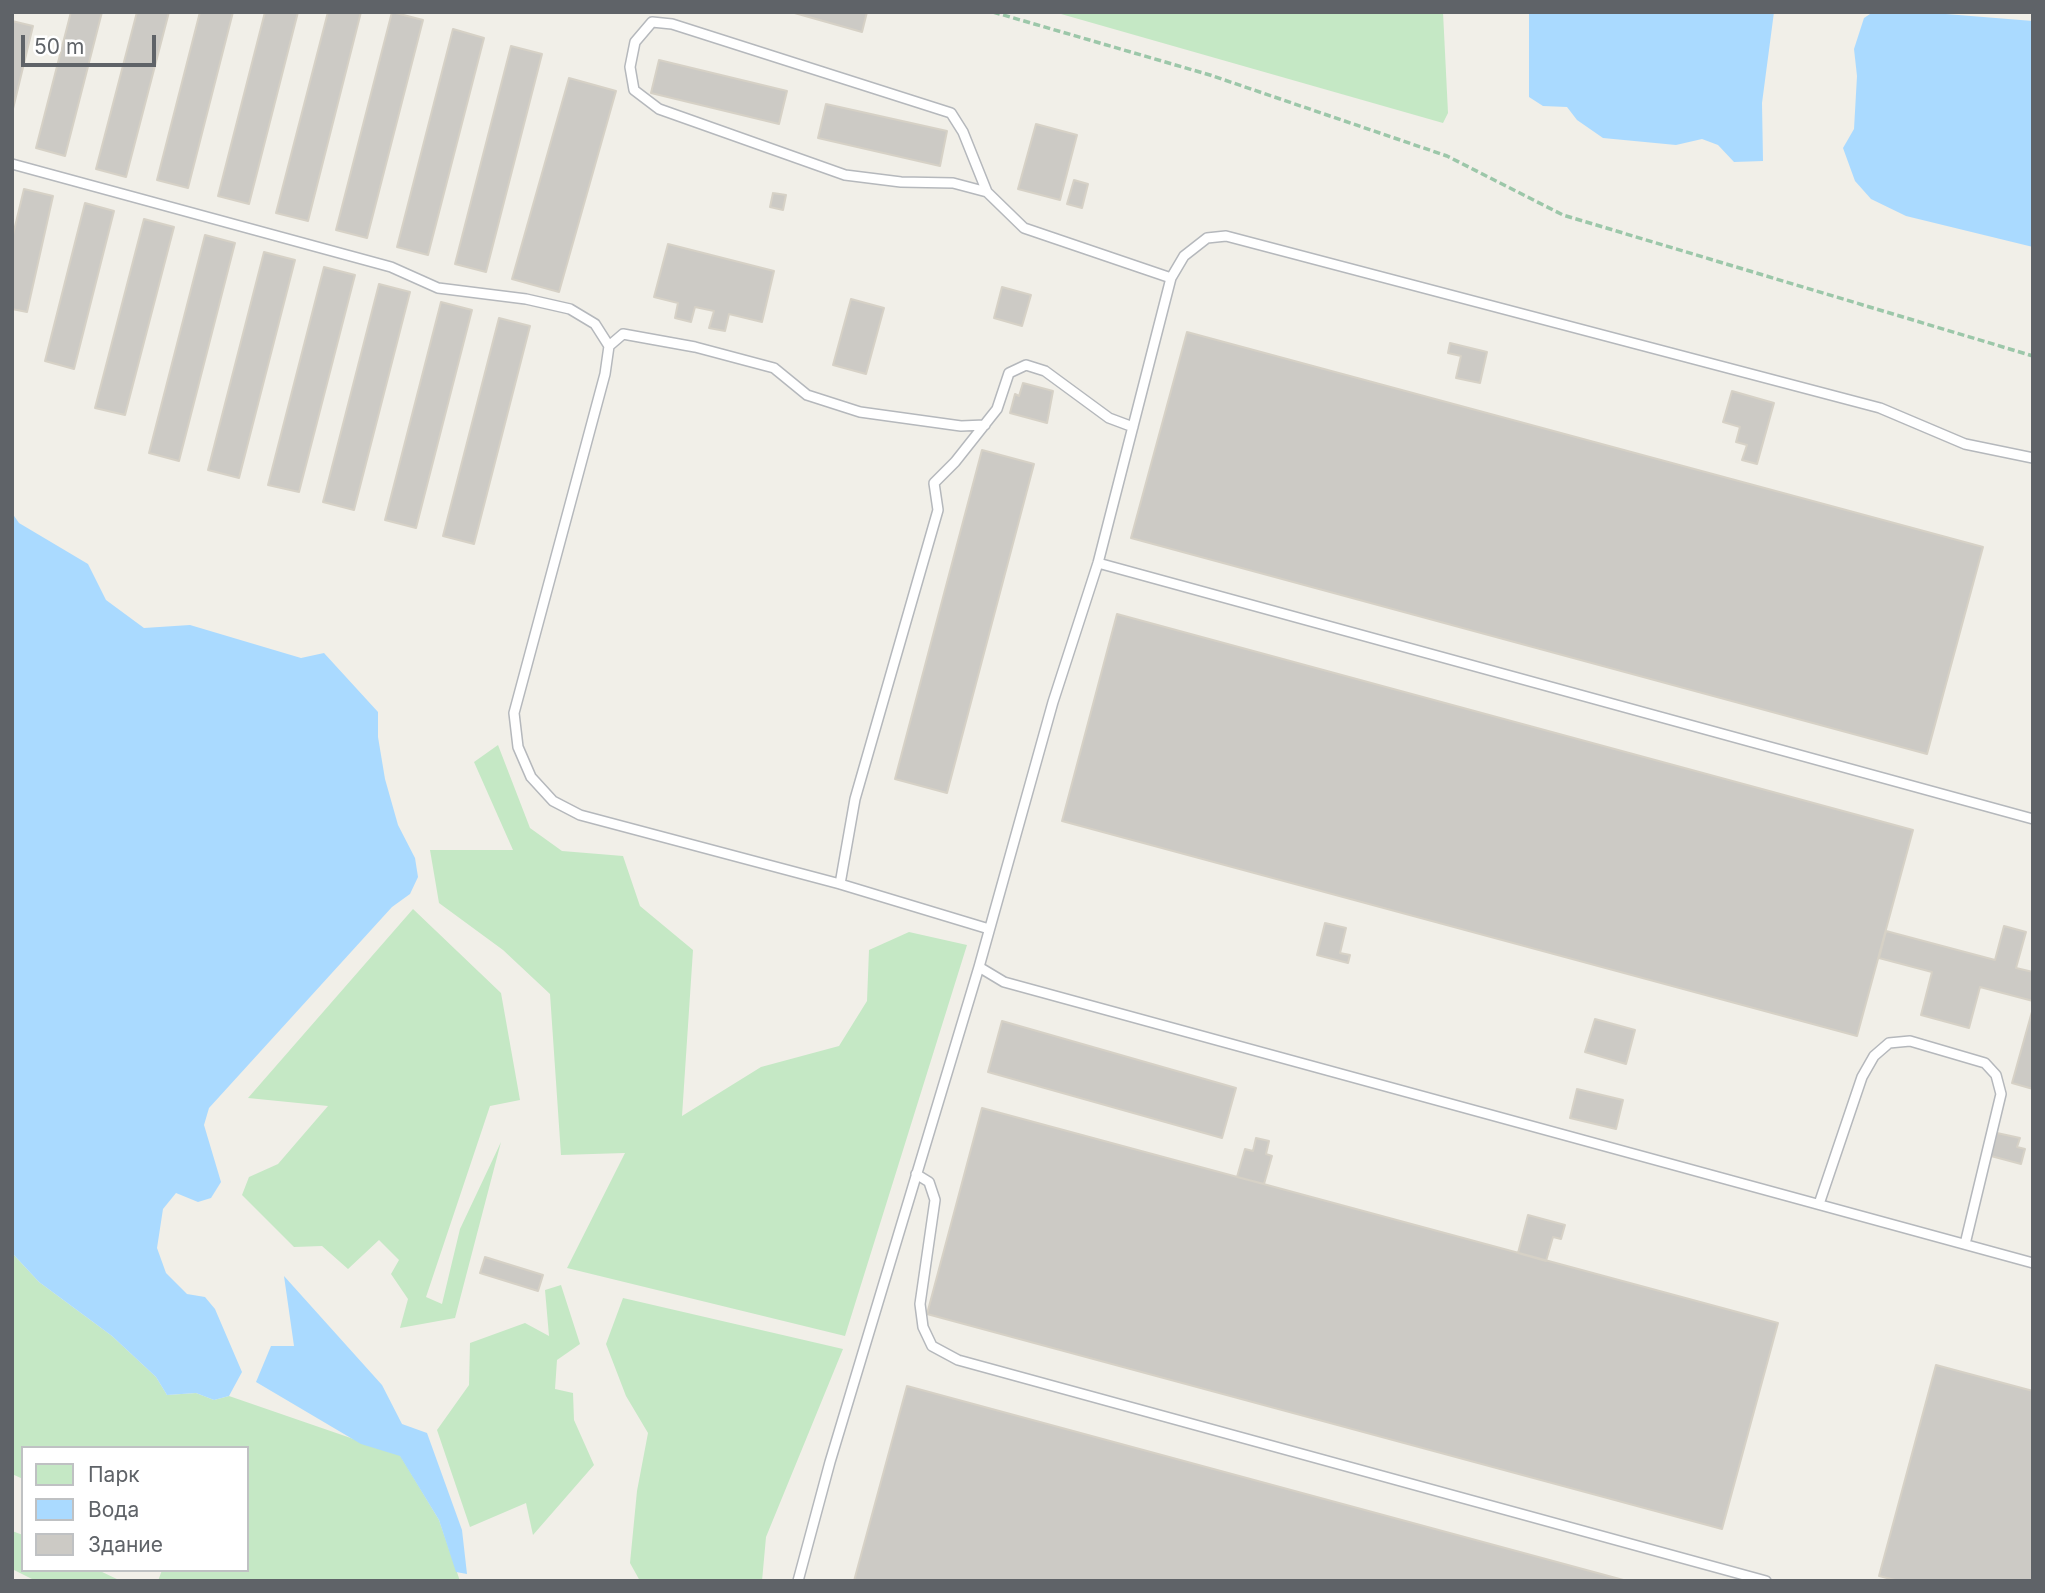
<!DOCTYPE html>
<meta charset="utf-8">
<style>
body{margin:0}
#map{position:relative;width:2045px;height:1593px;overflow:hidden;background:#f1efe8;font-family:Inter,sans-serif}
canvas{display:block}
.frame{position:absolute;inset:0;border:14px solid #5f6368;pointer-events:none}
.legend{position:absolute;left:21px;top:1446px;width:228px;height:126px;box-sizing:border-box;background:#fff;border:2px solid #bfc1c3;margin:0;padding:9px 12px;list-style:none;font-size:21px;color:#5f6368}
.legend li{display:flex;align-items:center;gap:14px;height:35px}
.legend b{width:35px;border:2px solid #bfc1c3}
.scale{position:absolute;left:21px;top:35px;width:135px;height:32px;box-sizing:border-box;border:4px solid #5f6368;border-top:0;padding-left:9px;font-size:21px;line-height:24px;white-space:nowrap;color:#5f6368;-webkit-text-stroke:5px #fff;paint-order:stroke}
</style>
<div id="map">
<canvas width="2045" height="1593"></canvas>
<div class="frame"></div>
<ul class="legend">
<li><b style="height:19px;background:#c5e8c5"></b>Парк</li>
<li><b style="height:19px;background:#aadaff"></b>Вода</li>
<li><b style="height:19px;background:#cccac5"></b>Здание</li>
</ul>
<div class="scale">50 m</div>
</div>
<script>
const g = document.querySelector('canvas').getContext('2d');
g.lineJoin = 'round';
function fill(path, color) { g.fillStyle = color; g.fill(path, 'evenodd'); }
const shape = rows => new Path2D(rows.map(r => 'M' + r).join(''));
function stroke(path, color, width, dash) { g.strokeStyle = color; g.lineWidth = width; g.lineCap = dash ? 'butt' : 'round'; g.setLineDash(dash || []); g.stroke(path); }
fill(shape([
 [1054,12,1443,12,1448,113,1443,123],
 [498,745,530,828,562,851,623,856,640,906,693,950,682,1116,761,1067,839,1046,867,1001,869,950,909,932,967,945,845,1336,567,1268,625,1153,561,1155,550,994,503,950,439,903,430,850,513,850,474,762],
 [413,909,501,993,520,1100,490,1106,426,1297,442,1304,460,1229,501,1142,455,1318,400,1328,408,1299,391,1274,399,1260,379,1240,348,1269,322,1246,294,1247,242,1195,249,1177,278,1164,328,1106,248,1098],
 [12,1253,39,1282,112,1336,156,1377,167,1395,196,1393,214,1400,229,1396,400,1455,439,1520,460,1581,158,1581,162,1570,247,1570,247,1448,23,1448,23,1479,12,1474],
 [561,1285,580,1344,557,1360,555,1389,573,1393,574,1420,594,1465,533,1535,526,1503,470,1527,437,1430,469,1385,470,1343,525,1323,549,1336,545,1290],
 [623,1298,843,1349,766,1537,762,1581,640,1581,630,1563,637,1491,648,1433,626,1396,606,1344],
 [12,1531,23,1535,23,1570,98,1570,121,1581,36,1581,12,1569]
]), '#c5e8c5');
fill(shape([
 [1529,12,1774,12,1762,103,1763,161,1734,162,1718,145,1702,139,1676,145,1603,138,1577,120,1567,107,1543,106,1529,97],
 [1873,12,1921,12,2033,21,2033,247,1906,216,1871,199,1855,181,1843,148,1854,129,1857,76,1854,49,1864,18],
 [12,513,19,523,88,564,106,600,144,628,190,625,301,658,324,653,378,712,378,737,385,779,398,825,415,858,418,877,410,894,392,907,209,1108,204,1125,221,1182,211,1198,198,1202,176,1193,163,1209,157,1248,166,1273,187,1294,205,1297,215,1309,242,1372,229,1396,214,1400,196,1393,167,1395,156,1377,112,1336,39,1282,12,1253],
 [284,1276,382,1385,402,1424,427,1433,462,1530,467,1574,456,1572,439,1520,400,1456,361,1444,256,1382,271,1346,294,1346]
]), '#aadaff');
const building = shape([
 [71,12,102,12,65,156,36,148,71,12],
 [137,12,169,12,126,177,96,169,137,12],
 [200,12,233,12,188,188,157,180,200,12],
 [265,12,298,12,249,204,218,196,265,12],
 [328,12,361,12,308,221,276,213,328,12],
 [392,12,423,20,367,238,336,230,392,12],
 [791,12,867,12,862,32,791,12],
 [12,21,33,26,12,113,12,21],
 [453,29,484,38,428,255,397,247,453,29],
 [511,46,542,54,486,272,455,264,511,46],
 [659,60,787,91,779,124,651,93,659,60],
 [569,78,616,91,559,292,512,279,569,78],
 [826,104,947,131,940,166,818,138,826,104],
 [1036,124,1077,135,1060,200,1018,189,1036,124],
 [1074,180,1088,184,1082,208,1067,204,1074,180],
 [24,189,53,196,27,312,12,309,12,239,24,189],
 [773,193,786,195,783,210,770,207,773,193],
 [85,203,114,211,74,369,45,361,85,203],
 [144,219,174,227,125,415,95,408,144,219],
 [205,235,235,243,179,461,149,453,205,235],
 [668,244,774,271,762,322,729,314,725,331,709,328,714,311,695,307,691,322,675,318,678,303,654,297,668,244],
 [264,252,295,260,239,478,208,470,264,252],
 [324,267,355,275,299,492,268,485,324,267],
 [379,284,410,292,354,510,323,502,379,284],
 [1002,287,1031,295,1022,326,994,318,1002,287],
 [851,299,884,308,866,374,833,365,851,299],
 [441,302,472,310,416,528,385,520,441,302],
 [499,318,530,326,474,544,443,536,499,318],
 [1187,332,1983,547,1927,754,1131,538,1187,332],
 [1450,343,1487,352,1480,383,1456,378,1461,356,1448,353,1450,343],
 [1023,383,1053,391,1047,423,1010,413,1015,394,1019,396,1023,383],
 [1732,391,1774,403,1757,464,1742,460,1747,445,1736,442,1740,427,1723,422,1732,391],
 [982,450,1034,464,947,793,895,779,982,450],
 [1117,614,1913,830,1857,1036,1062,821,1117,614],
 [1325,923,1346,928,1340,953,1350,955,1348,963,1317,955,1325,923],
 [2004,926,2026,932,2016,968,2033,972,2033,1001,1980,987,1969,1028,1921,1015,1932,972,1879,958,1886,931,1995,960,2004,926],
 [2033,1008,2033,1089,2012,1083,2033,1008],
 [1595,1019,1635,1030,1626,1064,1585,1052,1595,1019],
 [1002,1021,1236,1088,1222,1138,988,1072,1002,1021],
 [1577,1089,1623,1100,1616,1129,1570,1118,1577,1089],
 [982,1108,1778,1323,1722,1529,927,1314,982,1108],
 [1997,1133,2020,1138,2017,1147,2025,1149,2021,1164,1991,1156,1997,1133],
 [1256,1138,1269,1141,1266,1154,1272,1156,1264,1184,1237,1177,1245,1149,1253,1151,1256,1138],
 [1528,1215,1565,1225,1561,1239,1553,1237,1546,1261,1518,1253,1528,1215],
 [485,1257,543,1275,538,1291,480,1273,485,1257],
 [1936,1365,2033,1391,2033,1581,1899,1581,1879,1576,1936,1365],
 [907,1386,1627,1581,854,1581,907,1386]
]);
fill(building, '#cccac5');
stroke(building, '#d6d1c6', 2);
const lane = shape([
 [12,164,391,267,438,288,526,299,570,309,595,324,609,346,605,374,514,713,518,747,531,777,553,801,580,815,840,884,989,929],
 [987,192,963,132,951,113,672,24,652,22,635,42,630,67,634,90,659,109,845,175,901,182,953,183,987,192,1024,228,1171,278],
 [609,346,623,334,695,347,774,368,807,395,860,412,961,426,985,425],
 [1098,563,2033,819],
 [840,884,855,799,938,510,934,483,955,462,997,409,1009,373,1026,365,1045,371,1109,418,1133,427],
 [979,967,1004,982,2033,1263],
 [916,1174,929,1182,935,1200,920,1304,923,1327,932,1346,958,1360,1766,1581],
 [1819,1204,1862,1077,1874,1056,1889,1043,1910,1041,1985,1063,1996,1075,2001,1094,1965,1244],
 [798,1581,830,1462,979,967,1053,702,1098,563,1171,278,1184,256,1207,238,1226,236,1880,408,1965,444,2033,458]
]);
stroke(lane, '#b5b8bc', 12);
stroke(shape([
 [993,12,1210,75,1447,156,1563,215,2033,356],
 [12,1580,13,1581]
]), '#9cc7a9', 3.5, [7, 3.5]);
stroke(lane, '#fff', 9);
</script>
